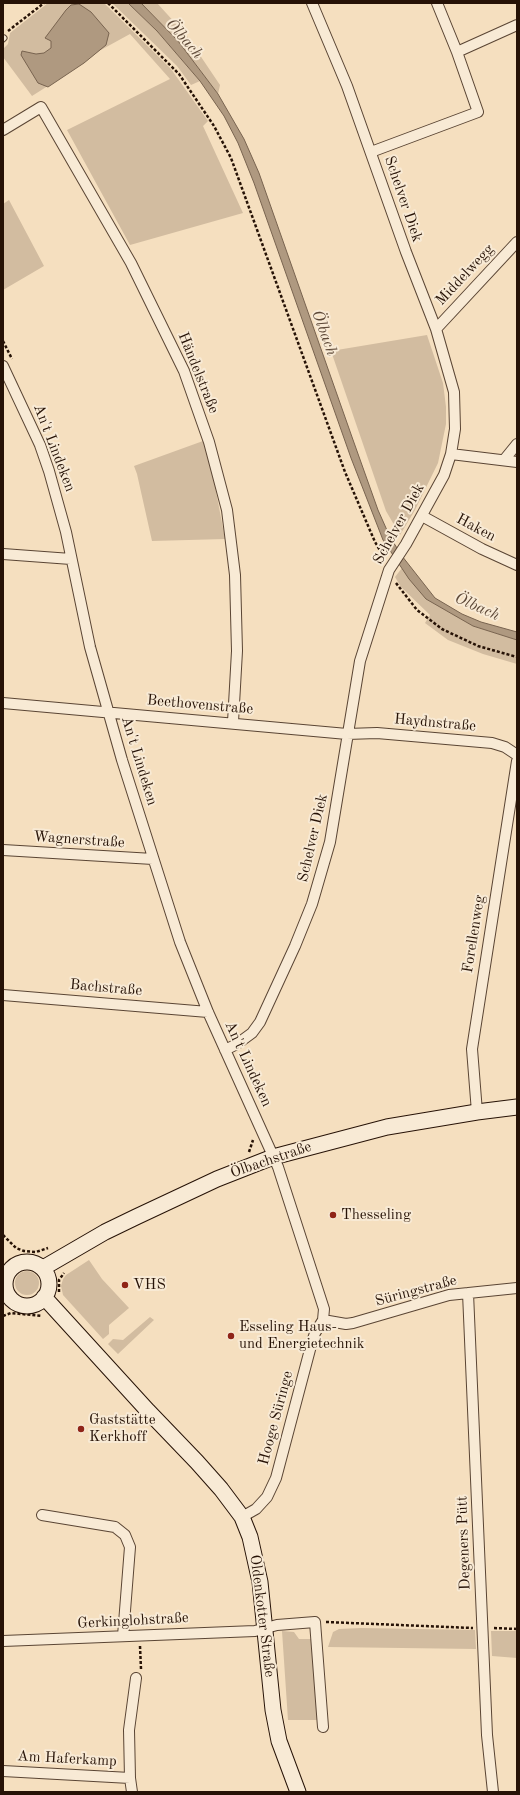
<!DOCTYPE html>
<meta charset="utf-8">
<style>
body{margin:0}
#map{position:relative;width:520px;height:1795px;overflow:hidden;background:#f5dfbf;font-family:"Old Standard TT",serif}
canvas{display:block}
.frame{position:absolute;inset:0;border:4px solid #261206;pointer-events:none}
</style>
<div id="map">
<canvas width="520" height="1795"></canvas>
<div class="frame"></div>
</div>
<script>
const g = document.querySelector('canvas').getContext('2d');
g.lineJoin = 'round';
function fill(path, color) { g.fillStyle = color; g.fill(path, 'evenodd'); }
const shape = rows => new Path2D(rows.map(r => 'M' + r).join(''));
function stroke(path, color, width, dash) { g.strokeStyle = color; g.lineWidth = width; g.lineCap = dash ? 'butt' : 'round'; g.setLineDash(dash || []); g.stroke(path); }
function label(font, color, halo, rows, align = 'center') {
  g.font = font + ' "Old Standard TT",serif'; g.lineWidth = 4; g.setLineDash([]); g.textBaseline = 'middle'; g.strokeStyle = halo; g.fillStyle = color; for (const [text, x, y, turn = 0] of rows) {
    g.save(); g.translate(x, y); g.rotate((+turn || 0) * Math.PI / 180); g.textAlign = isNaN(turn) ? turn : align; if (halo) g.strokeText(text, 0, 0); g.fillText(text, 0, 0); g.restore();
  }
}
fill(shape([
 [48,3,104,3,171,69,208,121,203,126,243,213,130,245,67,130,170,79,130,34,99,51,84,63,32,96,3,57,3,49,8,44,10,33],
 [112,3,128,3,157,31,200,81,191,85,177,66],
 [141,3,157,3,187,36,220,85,218,94,178,41],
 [9,200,44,266,3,290,3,204],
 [427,335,443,383,446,407,446,424,438,463,415,510,400,535,386,511,331,351],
 [203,441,215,486,225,539,152,541,137,474,134,466],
 [402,568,427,599,473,626,517,640,517,664,483,654,448,640,425,623,430,615,401,587,395,577],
 [89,1260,102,1279,129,1308,109,1325,109,1334,103,1339,63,1295,61,1286,63,1279,66,1275],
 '15 1283a12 12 0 1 1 24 0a12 12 0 1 1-24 0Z',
 [150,1317,154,1320,118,1354,108,1344,113,1339,123,1340],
 [361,1628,475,1630,476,1649,328,1647,333,1632,339,1629],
 [282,1631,294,1632,299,1639,311,1639,318,1720,288,1720],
 [491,1631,517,1631,517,1658,492,1656]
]), '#d2bca0');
const water = shape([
 [128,3,141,3,178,41,218,94,244,139,259,173,352,437,378,510,390,537,402,556,435,598,462,614,481,622,517,632,517,640,473,626,426,599,409,579,383,540,351,458,254,183,238,143,224,116,200,81,157,31,128,3],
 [79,4,91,12,109,33,106,45,84,63,48,87,38,83,21,55,22,51,36,54,44,53,51,48,51,41,45,38,66,10,71,5,79,4]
]);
fill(water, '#af9980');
stroke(water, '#78634f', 1);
const lane = shape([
 [3,39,4,38]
]);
const street = shape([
 [457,52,517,25],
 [3,130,41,107,131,263,184,371,209,442,227,510,235,575,237,651,233,722],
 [371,152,478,112,457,52,437,3],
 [436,329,517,242],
 [3,366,40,445,49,471,66,532,90,647,122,760,180,942,208,1012,278,1167,324,1309,323,1320,315,1333,312,1342,276,1478,267,1497,256,1509,242,1517],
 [451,454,517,462],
 [504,460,517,444],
 [422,516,482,549,517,565],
 [3,554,71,559],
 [3,703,347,734,377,733,492,743,505,747,517,755],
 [3,850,153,859],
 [3,995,208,1012],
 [225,1050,237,1044,252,1033,260,1022,295,946,312,904,330,842,360,661,389,570,406,544,444,475,451,454,455,429,454,392,436,329,406,252,347,86,312,3],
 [477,1112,472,1049,517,761],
 [468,1293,487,1735,493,1792],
 [323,1320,346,1324,353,1323,449,1295,517,1288],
 [42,1515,115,1527,125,1535,130,1547,123,1636],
 [3,1641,255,1631,277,1625,315,1622,323,1727],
 [3,1771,130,1778,129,1730,136,1678],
 [130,1778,132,1792]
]);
const secondary = shape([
 '5 1284a22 22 0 1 1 44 0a22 22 0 1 1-44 0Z',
 [43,1268,105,1232,136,1217,217,1179,273,1157,387,1127,477,1112,517,1107],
 [44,1297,148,1411,197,1462,221,1489,242,1517,250,1537,260,1582,273,1710,279,1741,298,1792]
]);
stroke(lane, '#5a4534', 7);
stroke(street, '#5a4534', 12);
stroke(secondary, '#261206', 17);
stroke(shape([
 [108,3,179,74,214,126,231,158,345,472,375,542,384,557],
 [8,31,44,3],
 [3,341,12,359],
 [396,583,417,610,442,629,478,646,517,657],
 [249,1152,253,1140],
 [3,1235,16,1248,24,1251,36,1252,48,1248],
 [59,1292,59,1280,64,1273],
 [3,1316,11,1313,42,1316],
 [326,1622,473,1628],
 [494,1628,517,1629],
 [140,1646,141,1669]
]), '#261206', 2.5, [3, 2]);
stroke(lane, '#f8ead5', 5);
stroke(street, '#f8ead5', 10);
stroke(secondary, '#f8ead5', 15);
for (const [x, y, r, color] of [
 [333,1215,4,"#8f2418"],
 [125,1285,4,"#8f2418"],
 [231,1336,4,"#8f2418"],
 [81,1429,4,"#8f2418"]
]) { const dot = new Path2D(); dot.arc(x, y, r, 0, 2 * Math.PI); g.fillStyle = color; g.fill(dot); stroke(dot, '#f8ead5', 1.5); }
label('15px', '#261206', '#f8ead5', [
 ["Schelver Diek",403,199,71],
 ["Middelwegg",465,275,-47],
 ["Händelstraße",198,373,68],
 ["An't Lindeken",54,448,69],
 ["Schelver Diek",399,524,-61],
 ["Haken",476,528,28],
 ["Beethovenstraße",200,705,5],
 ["Haydnstraße",435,723,5],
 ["An't Lindeken",139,761,73],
 ["Schelver Diek",313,838,-77],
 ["Wagnerstraße",79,840,4],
 ["Forellenweg",474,934,-81],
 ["Bachstraße",106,988,5],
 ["An't Lindeken",248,1064,65],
 ["Ölbachstraße",271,1160,-19],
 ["Süringstraße",416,1291,-15],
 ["Hooge Süringe",276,1418,-75],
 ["Degeners Pütt",464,1543,-92],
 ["Oldenkotter Straße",262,1616,83],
 ["Gerkinglohstraße",133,1621,-3],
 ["Am Haferkamp",67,1759,3]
]);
label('15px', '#261206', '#f8ead5', [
 ["Thesseling",341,1215],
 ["VHS",133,1285],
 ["Esseling Haus-",239,1327],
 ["und Energietechnik",239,1344],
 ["Gaststätte",89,1420],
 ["Kerkhoff",89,1437]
], 'left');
label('italic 16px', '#5d4837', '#f8ead5', [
 ["Ölbach",184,39,49],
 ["Ölbach",324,333,70],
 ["Ölbach",477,607,24]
]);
</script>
